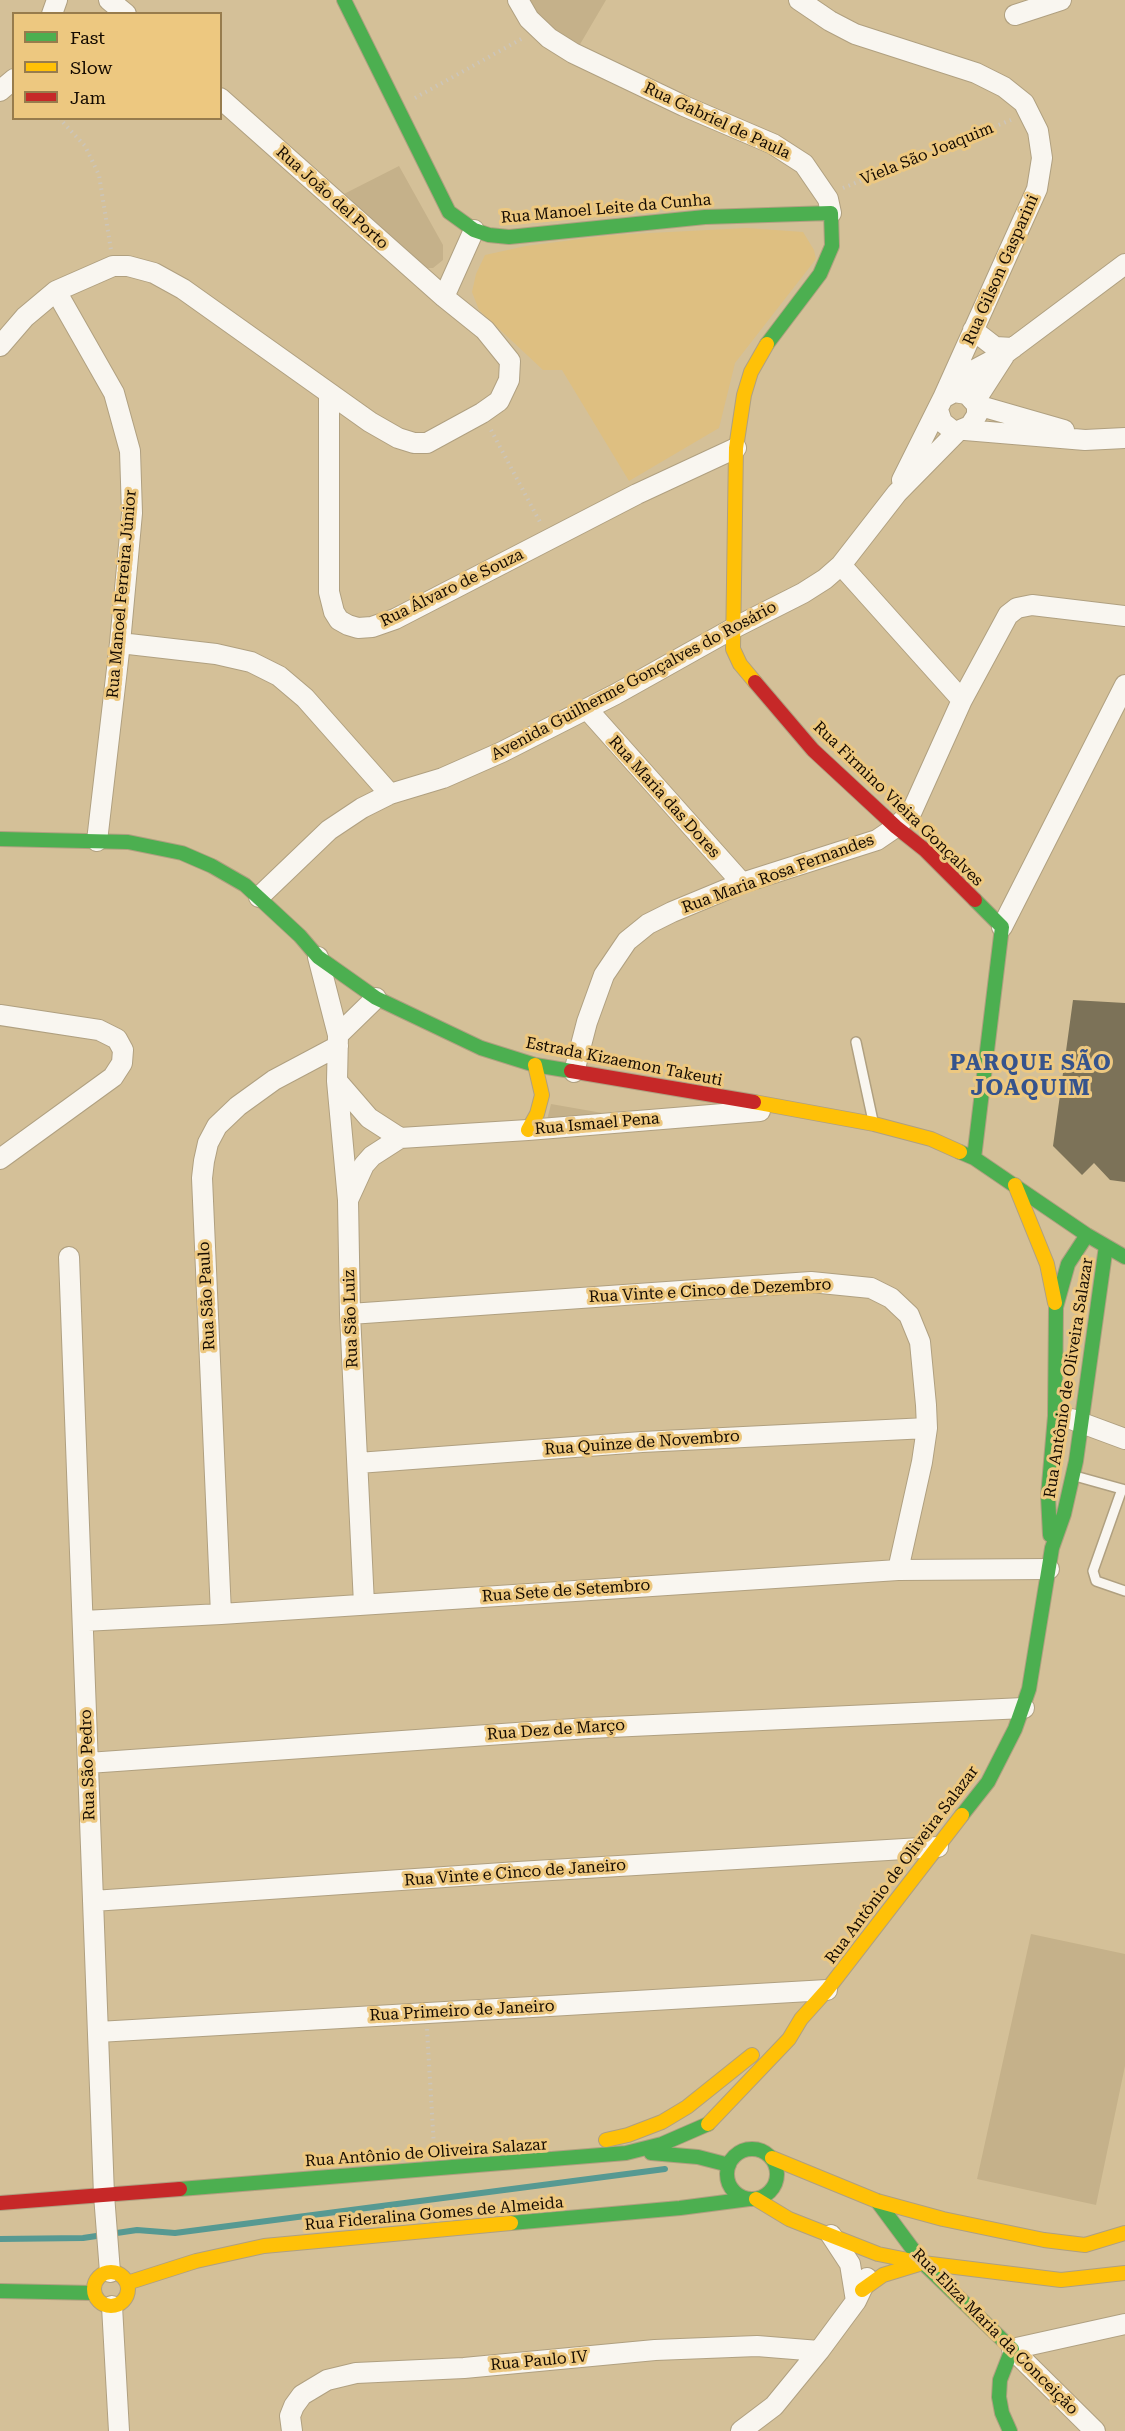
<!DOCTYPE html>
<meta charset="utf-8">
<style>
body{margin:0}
#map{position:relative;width:1125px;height:2431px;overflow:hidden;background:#d4c098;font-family:"Roboto Serif",serif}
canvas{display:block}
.legend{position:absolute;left:12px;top:12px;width:210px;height:108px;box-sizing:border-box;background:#edc880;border:2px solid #977c4d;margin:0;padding:8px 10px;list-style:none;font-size:18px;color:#150b00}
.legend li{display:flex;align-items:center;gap:12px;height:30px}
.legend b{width:30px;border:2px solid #977c4d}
</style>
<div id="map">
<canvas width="1125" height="2431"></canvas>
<ul class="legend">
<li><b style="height:8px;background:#4caf50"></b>Fast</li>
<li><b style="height:8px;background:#ffc107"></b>Slow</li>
<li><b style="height:8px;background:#c62828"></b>Jam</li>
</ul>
</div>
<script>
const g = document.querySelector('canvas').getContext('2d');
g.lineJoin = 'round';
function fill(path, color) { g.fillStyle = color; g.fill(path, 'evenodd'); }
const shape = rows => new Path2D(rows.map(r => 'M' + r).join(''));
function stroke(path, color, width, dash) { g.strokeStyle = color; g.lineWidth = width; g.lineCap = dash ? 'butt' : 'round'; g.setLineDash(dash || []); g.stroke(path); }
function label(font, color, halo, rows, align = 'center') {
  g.font = font + ' "Roboto Serif",serif'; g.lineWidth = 6; g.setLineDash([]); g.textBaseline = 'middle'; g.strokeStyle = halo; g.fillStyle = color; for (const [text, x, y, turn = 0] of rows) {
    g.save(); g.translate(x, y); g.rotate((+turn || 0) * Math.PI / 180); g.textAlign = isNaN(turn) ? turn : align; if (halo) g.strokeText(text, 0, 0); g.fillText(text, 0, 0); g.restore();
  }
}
fill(shape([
 [747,228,803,232,814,250,816,259,735,363,719,428,629,481,562,370,543,370,479,310,472,292,476,274,485,255,526,246,611,235]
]), '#debf81');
fill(shape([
 [525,0,606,0,579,46,539,20],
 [399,166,443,245,443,260,433,268,420,268,338,197],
 [551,1104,671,1125,545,1128],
 [1031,1934,1125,1954,1125,2066,1096,2205,977,2179]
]), '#c5b18a');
stroke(shape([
 [0,2239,83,2238,137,2230,175,2233,665,2169]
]), '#569992', 6);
fill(shape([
 [1073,1000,1125,1003,1125,1182,1110,1180,1094,1163,1082,1175,1053,1146]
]), '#7c7258');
const lane = shape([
 [856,1042,873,1121],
 [1075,1476,1125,1490],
 [1122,1489,1093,1571,1096,1581,1125,1591]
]);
const street = shape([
 [109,0,126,14],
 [518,0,529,19,549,38,573,53,684,106,773,144,804,164,828,199,831,213],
 [799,0,830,21,855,34,976,73,1004,87,1024,103,1038,131,1042,158,1037,189,943,398],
 [52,14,57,0],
 [1015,15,1061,0],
 [0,91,14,79],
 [56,291,114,393,130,451,132,513,120,643,97,841],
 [444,297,474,230],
 [973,330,995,347,1013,348],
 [0,346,25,317,56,291,113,266,128,266,154,273,183,289,370,422,398,438,414,443,427,443,482,413,499,401,509,380,510,361,485,330,444,297,220,98],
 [954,392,976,369,1006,353,1125,264],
 [329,393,329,592,334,612,339,620,348,625,358,628,372,627,395,619,637,494,736,448],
 [975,401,1004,356],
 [977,405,1064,430],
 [965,430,1085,440,1125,438],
 [902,480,943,398,954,392,967,394,977,405,977,415,970,426,958,431,952,430,942,422,938,410],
 [841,565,962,700],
 [120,643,216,654,251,662,279,676,305,698,390,794],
 [587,709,742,883],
 [259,897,329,830,362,808,390,794,443,778,502,752,616,694,732,629,803,593,825,579,841,565,897,493,958,431],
 [1002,927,1125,685],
 [318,957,338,1035,337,1081,348,1200,350,1314,364,1604],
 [0,1015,99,1030,117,1039,123,1050,122,1063,113,1077,0,1159],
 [338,1035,376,998],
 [574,1072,587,1022,604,975,627,941,648,924,672,912,742,883,877,840,896,827,912,811,962,700,1008,615,1017,608,1032,605,1125,616],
 [337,1081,369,1118,400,1138],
 [348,1200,364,1165,372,1156,400,1138,528,1130,760,1111],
 [69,1257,104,2195,110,2272],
 [350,1314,811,1282,871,1288,891,1298,909,1315,920,1342,926,1405,927,1428,922,1462,898,1570],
 [1071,1419,1125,1439],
 [358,1463,642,1442,927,1428],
 [221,1614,202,1178,204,1161,208,1143,217,1126,238,1106,274,1080,338,1046],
 [83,1621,221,1614,898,1570,1049,1569],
 [88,1763,588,1728,1024,1708],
 [93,1901,518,1872,938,1847],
 [98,2032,827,1990],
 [831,2235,850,2264,856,2301],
 [112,2306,119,2431],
 [1012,2349,1095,2431],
 [1012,2349,1125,2324],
 [292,2431,290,2416,294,2406,302,2395,327,2380,356,2373,464,2368,655,2350,757,2346,819,2351],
 [741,2431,774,2406,819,2351,856,2301,867,2278]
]);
const fast = shape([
 [344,0,449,212,474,230,489,235,509,237,705,217,831,213,832,246,820,274,767,344],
 [0,839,128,842,182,853,212,866,245,885,300,936,318,957,376,998,481,1048,535,1065,571,1071],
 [960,1152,974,1158,1087,1235,1125,1257],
 [974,1158,1002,927,975,900],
 [1050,1535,1048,1496,1055,1416,1056,1307,1068,1264,1087,1235],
 [962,1815,988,1782,1015,1729,1029,1689,1052,1548,1064,1514,1076,1461,1106,1246],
 '727 2174a25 25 0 1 1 50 0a25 25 0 1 1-50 0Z',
 [651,2153,698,2157,729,2165],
 [180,2189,626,2153,662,2144,708,2124],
 [877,2201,923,2263,1012,2349,1000,2380,999,2397,1002,2413,1010,2431],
 [511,2223,680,2208,749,2199],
 [0,2291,94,2293]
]);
const slow = shape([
 [755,682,740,664,733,649,736,448,744,395,751,372,767,344],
 [754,1102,874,1124,931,1139,960,1152],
 [528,1130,537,1114,542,1095,535,1065],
 [1015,1185,1047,1264,1055,1303],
 [708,2124,789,2039,801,2019,827,1990,962,1815],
 [606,2140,628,2135,662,2122,687,2107,752,2055],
 [772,2158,877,2201,943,2219,1044,2240,1085,2245,1125,2233],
 [756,2199,789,2219,878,2254,923,2263,1061,2280,1125,2273],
 '94 2289a17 17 0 1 1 34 0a17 17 0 1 1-34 0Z',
 [127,2283,196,2261,264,2246,511,2223],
 [862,2290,883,2275,919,2264]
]);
const jam = shape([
 [755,682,813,750,896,827,925,850,975,900],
 [571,1071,754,1102],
 [0,2203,180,2189]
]);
stroke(lane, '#b0a080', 12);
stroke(street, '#b0a080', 22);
stroke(fast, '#b0a080', 16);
stroke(slow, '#b0a080', 16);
stroke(jam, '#b0a080', 16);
stroke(shape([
 [415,98,523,38],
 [59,118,85,146,99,175,111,250],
 [843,188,1011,120],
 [491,430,541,524],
 [427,2029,434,2147]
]), '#ccc5ba', 4, [1.5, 4.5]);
stroke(lane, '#f9f6f0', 9);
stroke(street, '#f9f6f0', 20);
stroke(fast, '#4caf50', 14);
stroke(slow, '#ffc107', 14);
stroke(jam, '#c62828', 14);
label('16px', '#150b00', '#edc880', [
 ["Rua Gabriel de Paula",717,121,25],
 ["Viela São Joaquim",927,154,-22],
 ["Rua João del Porto",332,198,42],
 ["Rua Manoel Leite da Cunha",606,209,-5],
 ["Rua Gilson Gasparini",1001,270,-66],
 ["Rua Álvaro de Souza",452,588,-26],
 ["Rua Manoel Ferreira Júnior",122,594,-85],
 ["Avenida Guilherme Gonçalves do Rosário",634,681,-28],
 ["Rua Maria das Dores",664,797,48],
 ["Rua Firmino Vieira Gonçalves",898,804,44],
 ["Rua Maria Rosa Fernandes",778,874,-20],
 ["Estrada Kizaemon Takeuti",624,1062,11],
 ["Rua Ismael Pena",597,1124,-5],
 ["Rua Vinte e Cinco de Dezembro",710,1291,-3],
 ["Rua São Paulo",207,1296,-93],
 ["Rua São Luiz",351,1319,-92],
 ["Rua Antônio de Oliveira Salazar",1069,1378,-81],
 ["Rua Quinze de Novembro",642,1443,-4],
 ["Rua Sete de Setembro",566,1591,-4],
 ["Rua Dez de Março",556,1730,-4],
 ["Rua São Pedro",88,1765,-92],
 ["Rua Antônio de Oliveira Salazar",902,1865,-53],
 ["Rua Vinte e Cinco de Janeiro",515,1873,-4],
 ["Rua Primeiro de Janeiro",462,2011,-3],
 ["Rua Antônio de Oliveira Salazar",426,2153,-4],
 ["Rua Fideralina Gomes de Almeida",434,2214,-5],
 ["Rua Eliza Maria da Conceição",995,2332,45],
 ["Rua Paulo IV",539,2361,-5]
]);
g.letterSpacing = '1.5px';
label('bold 22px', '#36538c', '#edc880', [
 ["PARQUE SÃO",1031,1064],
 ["JOAQUIM",1031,1089]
]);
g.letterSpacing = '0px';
</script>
